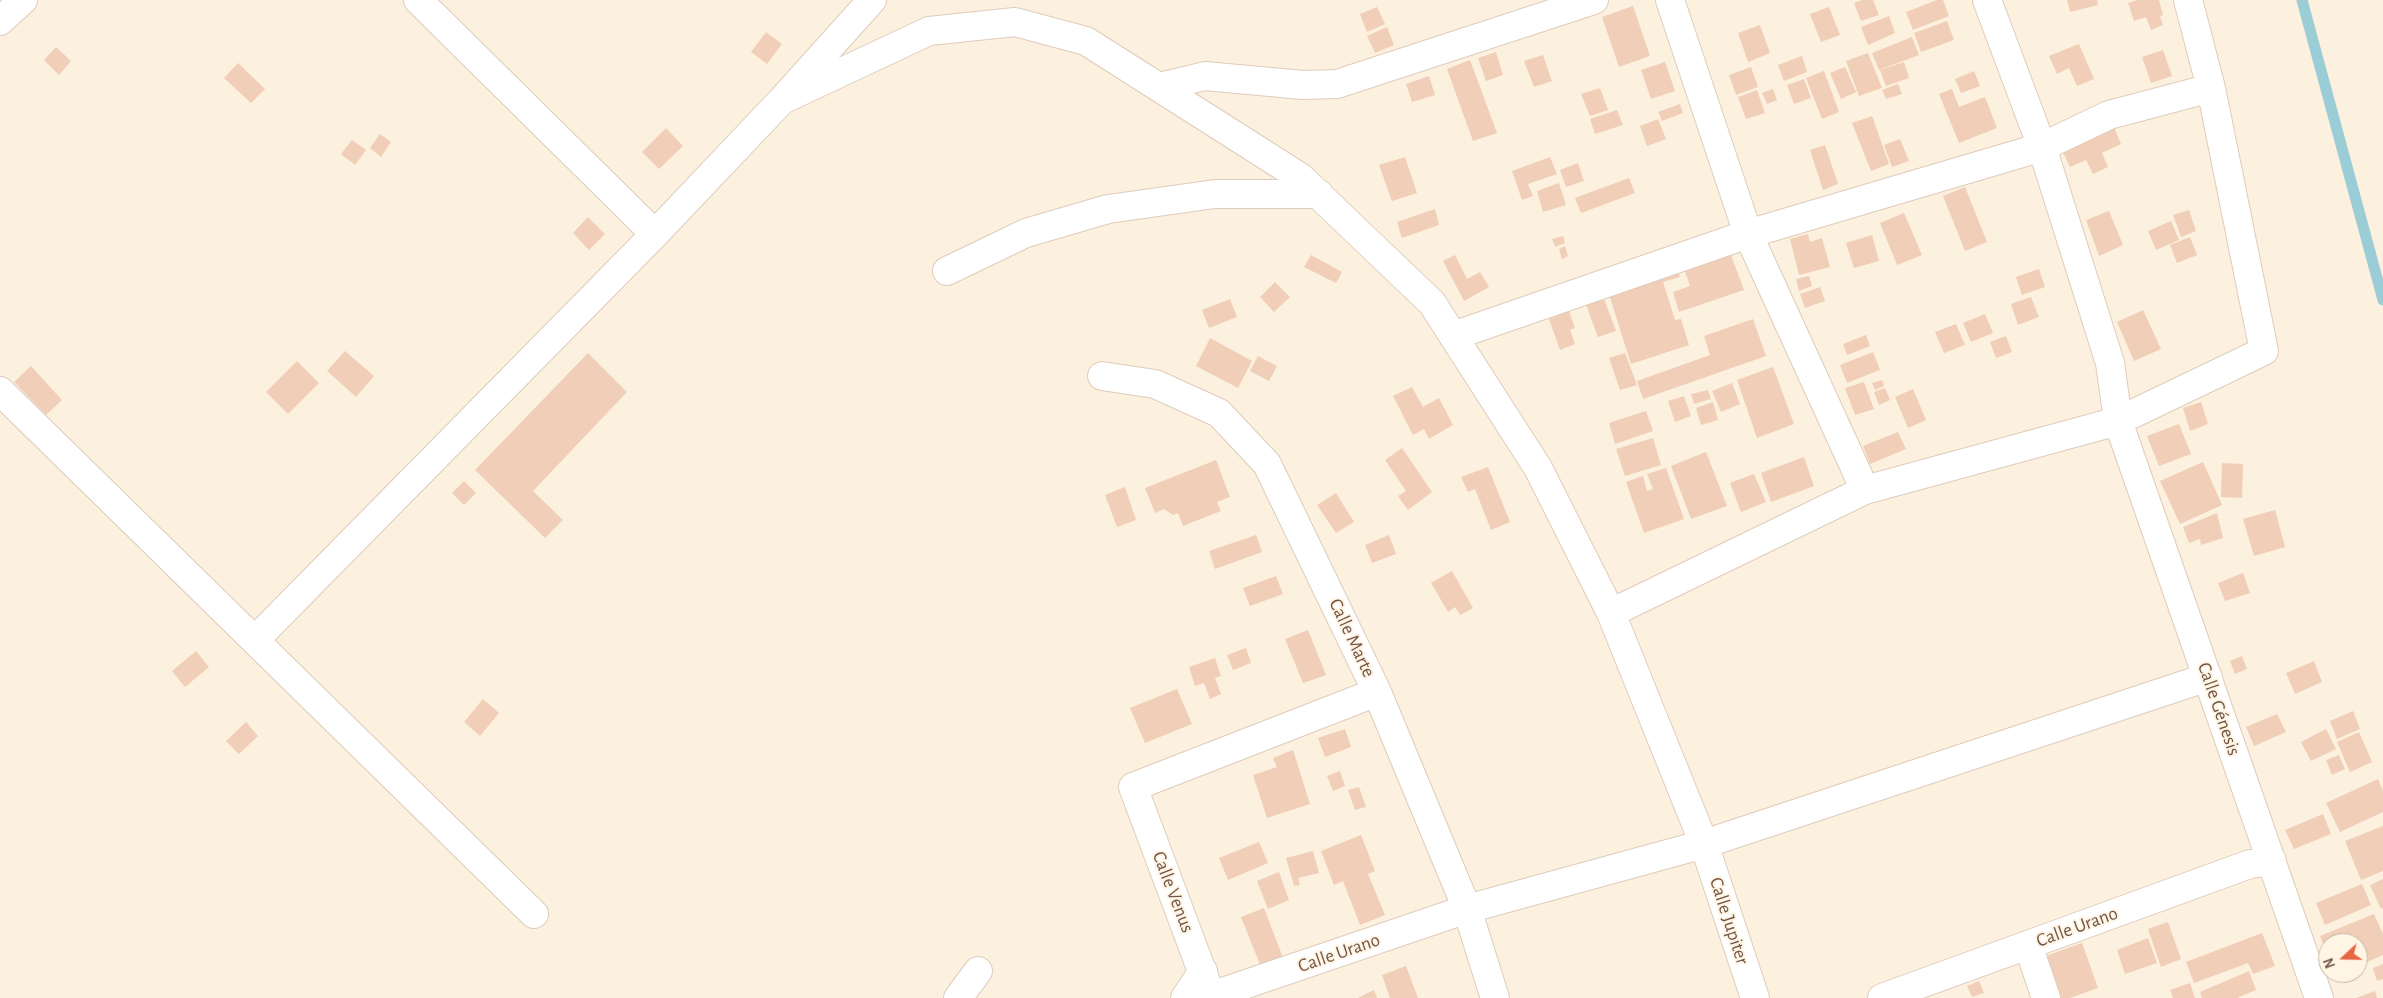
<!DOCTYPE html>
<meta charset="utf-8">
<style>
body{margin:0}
#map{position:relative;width:2383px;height:998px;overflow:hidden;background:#fcf0df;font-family:"Alegreya Sans",sans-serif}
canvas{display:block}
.north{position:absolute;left:2318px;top:933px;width:50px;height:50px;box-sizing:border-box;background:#fff5e5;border:1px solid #c7b5a6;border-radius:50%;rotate:249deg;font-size:14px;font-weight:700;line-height:20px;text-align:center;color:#725647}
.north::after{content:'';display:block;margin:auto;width:18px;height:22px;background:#e76743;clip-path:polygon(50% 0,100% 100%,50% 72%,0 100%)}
</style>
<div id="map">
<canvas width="2383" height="998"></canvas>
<div class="north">N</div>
</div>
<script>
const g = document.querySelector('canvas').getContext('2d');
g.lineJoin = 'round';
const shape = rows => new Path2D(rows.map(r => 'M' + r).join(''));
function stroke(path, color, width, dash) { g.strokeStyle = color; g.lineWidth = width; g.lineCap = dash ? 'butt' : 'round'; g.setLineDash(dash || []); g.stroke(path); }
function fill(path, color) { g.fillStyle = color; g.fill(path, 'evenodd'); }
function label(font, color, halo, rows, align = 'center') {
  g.font = font + ' "Alegreya Sans",sans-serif'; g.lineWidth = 4; g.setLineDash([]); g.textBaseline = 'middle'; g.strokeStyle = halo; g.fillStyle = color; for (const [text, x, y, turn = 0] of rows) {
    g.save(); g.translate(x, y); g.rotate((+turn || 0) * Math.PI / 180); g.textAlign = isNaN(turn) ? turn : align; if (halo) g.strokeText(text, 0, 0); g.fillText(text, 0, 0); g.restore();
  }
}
stroke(shape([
 [2302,0,2383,300]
]), '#9acdd6', 11);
fill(shape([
 [1862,0,1873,0,1879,15,1861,21,1854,3],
 [1937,0,1943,0,1949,16,1913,30,1906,12],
 [2067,0,2097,0,2098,5,2070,12],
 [2137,0,2159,0,2163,15,2160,16,2163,25,2151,30,2146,17,2134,21,2128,3],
 [1633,6,1650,56,1619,67,1602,17],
 [1377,7,1385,24,1367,32,1360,14],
 [1829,7,1840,35,1821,42,1810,14],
 [1889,16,1895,33,1868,45,1861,27],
 [1947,21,1954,40,1921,52,1914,33],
 [1760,25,1770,53,1748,62,1738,33],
 [1387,27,1394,45,1375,53,1367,36],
 [766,32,782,44,767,64,751,52],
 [1912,37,1919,55,1879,70,1872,53],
 [2079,44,2094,79,2077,86,2069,68,2057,74,2049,56],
 [56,47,71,61,59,75,44,60],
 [2163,50,2172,76,2151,83,2142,57],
 [1496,52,1503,75,1486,81,1478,58],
 [1868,53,1882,88,1859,96,1846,61],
 [1543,55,1552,81,1534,87,1524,61],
 [1802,56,1807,72,1784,81,1778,65],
 [1470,60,1497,133,1473,141,1447,69],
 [1665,62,1675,91,1651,99,1641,70],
 [1904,62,1909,78,1886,86,1880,70],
 [238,63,265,89,251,103,224,78],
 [1751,67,1758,87,1736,95,1729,75],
 [1845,67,1856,92,1841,99,1830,73],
 [1824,71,1839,112,1822,119,1806,78],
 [1974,71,1980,86,1961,93,1955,79],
 [1429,76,1435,95,1412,102,1406,84],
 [1804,79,1811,98,1794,104,1787,85],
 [1898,84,1902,94,1886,99,1882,90],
 [1600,88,1608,110,1590,116,1581,94],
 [1773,89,1777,100,1767,104,1762,93],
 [1952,89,1959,107,1985,97,1997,128,1959,143,1939,94],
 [1757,90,1765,113,1746,119,1738,97],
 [1680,104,1683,113,1662,121,1658,112],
 [1617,110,1623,125,1595,134,1590,119],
 [1872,116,1889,164,1871,171,1852,123],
 [1658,119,1666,139,1647,146,1640,126],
 [2113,125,2121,144,2102,153,2108,167,2093,174,2086,160,2070,167,2061,148],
 [666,128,683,146,659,169,642,152],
 [380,134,391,142,381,157,370,148],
 [1900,139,1909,161,1892,167,1884,145],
 [352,140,366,150,355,165,341,154],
 [1825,145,1838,184,1823,190,1810,150],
 [1405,157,1417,193,1392,201,1379,165],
 [1550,157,1557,174,1528,184,1533,196,1522,200,1512,171],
 [1578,163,1584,181,1566,187,1560,170],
 [1629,178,1635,193,1581,213,1575,198],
 [1559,183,1566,205,1543,212,1537,191],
 [1965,187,1987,242,1965,251,1943,196],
 [1435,209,1439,225,1402,238,1397,222],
 [2189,210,2196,231,2181,237,2173,215],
 [2109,211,2123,245,2099,256,2086,220],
 [1904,213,1922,255,1897,265,1880,223],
 [588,217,605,234,589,250,573,233],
 [2171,221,2179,240,2156,250,2148,231],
 [1808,234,1810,242,1822,238,1830,267,1799,275,1790,239],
 [1872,235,1879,261,1854,268,1846,243],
 [1563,236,1565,243,1555,247,1552,239],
 [2190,237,2197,255,2177,263,2170,245],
 [1565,246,1568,256,1562,259,1559,249],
 [1728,247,1744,290,1679,312,1673,292,1690,286,1682,263],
 [1311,255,1342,272,1336,283,1304,267],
 [1455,255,1467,279,1480,272,1489,287,1464,301,1443,261],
 [1676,265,1680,277,1663,282,1675,320,1681,319,1689,345,1631,364,1607,288],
 [2039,269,2045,287,2022,295,2016,277],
 [1809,276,1812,286,1799,291,1796,279],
 [1275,282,1290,297,1274,312,1260,297],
 [1820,287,1825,301,1805,308,1800,294],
 [1603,296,1616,331,1598,337,1585,302],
 [2031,297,2039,317,2018,325,2011,304],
 [1230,299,1237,317,1209,328,1202,310],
 [2143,310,2161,349,2134,361,2117,322],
 [1569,311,1575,328,1570,330,1575,344,1560,350,1549,319],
 [1985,314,1993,333,1971,342,1963,323],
 [1753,319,1766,356,1643,399,1637,381,1710,355,1704,336],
 [1956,324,1965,345,1944,353,1935,332],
 [1866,335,1870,346,1847,355,1843,344],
 [2006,336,2012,352,1996,358,1990,342],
 [1210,338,1252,361,1238,388,1196,366],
 [345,351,374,376,356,397,327,371],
 [1873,352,1880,370,1847,383,1840,365],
 [588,353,627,392,533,491,563,520,545,538,475,470],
 [1625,353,1637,385,1620,390,1609,358],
 [1258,356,1277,366,1269,381,1250,371],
 [297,361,319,383,288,414,266,392],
 [31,366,62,400,46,415,14,382],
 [1773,367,1794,424,1757,438,1737,380],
 [1882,380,1884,386,1875,390,1872,383],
 [1864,382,1874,409,1855,415,1845,388],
 [1732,383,1740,404,1721,412,1712,391],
 [1412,387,1423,407,1439,398,1453,425,1429,439,1424,429,1413,435,1393,396],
 [1885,388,1890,400,1879,405,1874,392],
 [1913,389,1926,420,1908,428,1895,397],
 [1708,390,1711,399,1694,404,1691,394],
 [1684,396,1691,416,1675,422,1668,401],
 [1713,402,1718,420,1701,425,1696,408],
 [2201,402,2208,424,2190,431,2183,408],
 [1646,411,1653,431,1615,444,1609,423],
 [2179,424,2191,454,2159,466,2147,436],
 [1898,432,1906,449,1870,464,1863,446],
 [1653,438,1661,465,1625,476,1616,449],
 [1402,448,1432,492,1408,510,1398,496,1406,491,1385,460],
 [1706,452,1727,506,1691,519,1671,466],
 [1804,457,1814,486,1771,502,1761,473],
 [1216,460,1230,497,1217,502,1221,511,1183,526,1178,513,1173,515,1164,509,1155,513,1145,488],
 [2203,462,2222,505,2180,524,2160,481],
 [2222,463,2243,464,2242,498,2221,497],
 [1488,467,1510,522,1491,530,1475,489,1468,492,1461,477],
 [1666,468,1684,519,1644,533,1626,482,1643,476,1647,491,1653,489,1647,474],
 [1754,474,1766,502,1741,512,1730,483],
 [464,481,476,493,464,505,452,493],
 [1125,487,1136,520,1117,527,1105,495],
 [1336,493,1354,522,1336,533,1317,505],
 [2275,510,2285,547,2254,556,2243,519],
 [2217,513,2223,538,2201,545,2200,539,2189,543,2183,527],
 [1256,535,1262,552,1215,569,1209,551],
 [1389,535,1396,554,1372,563,1365,545],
 [1452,571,1473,608,1460,615,1455,607,1448,612,1431,583],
 [2243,573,2250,593,2225,601,2218,583],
 [1276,576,1283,594,1250,606,1243,588],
 [1308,630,1326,675,1303,683,1285,639],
 [1246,648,1251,663,1233,670,1227,655],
 [196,651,209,667,185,687,172,671],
 [2242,656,2247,669,2235,674,2230,661],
 [1215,658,1221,676,1215,678,1221,694,1210,699,1204,683,1195,686,1189,667],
 [2314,661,2322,682,2295,694,2286,673],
 [1177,689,1192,724,1145,743,1130,708],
 [483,699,499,713,480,736,464,722],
 [2353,711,2360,729,2337,739,2330,721],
 [2277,714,2286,732,2254,746,2246,727],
 [246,722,258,736,239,754,226,741],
 [1345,729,1351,747,1325,757,1318,738],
 [2326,729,2336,749,2311,761,2301,742],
 [2359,732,2372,762,2350,772,2337,742],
 [1293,750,1310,804,1267,818,1253,775,1277,767,1273,758],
 [2339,755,2345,769,2332,775,2326,760],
 [1340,771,1345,786,1333,791,1327,776],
 [2378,779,2383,791,2383,812,2340,832,2326,803],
 [1359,787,1366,807,1355,810,1348,790],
 [2323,814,2331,834,2294,849,2285,830],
 [2383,826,2383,871,2361,880,2345,841],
 [1361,835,1375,871,1368,874,1385,915,1360,925,1343,881,1334,885,1321,851],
 [1259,842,1268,863,1228,880,1219,858],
 [1313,851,1319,873,1298,878,1300,885,1294,886,1286,858],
 [1279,872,1289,900,1268,909,1257,881],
 [2383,879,2383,908,2381,909,2370,885],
 [2362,884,2371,905,2325,925,2316,903],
 [1264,908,1285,963,1263,972,1241,917],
 [2374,914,2383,934,2383,955,2358,966,2358,943,2328,943,2328,955,2320,936],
 [2168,922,2181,959,2161,967,2148,929],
 [2262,933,2275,966,2253,974,2248,963,2194,983,2186,962],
 [2148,938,2157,963,2125,974,2117,950],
 [2082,943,2098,988,2070,998,2057,998,2043,957],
 [2383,964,2383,979,2377,981,2373,968],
 [1406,966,1418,998,1390,998,1382,975],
 [2249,971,2256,990,2237,998,2202,998,2200,992],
 [1979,981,1984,993,1972,997,1967,986],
 [2190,983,2195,998,2173,998,2170,990],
 [1374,990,1377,998,1358,998],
 [2375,991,2377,998,2356,998]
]), '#f1ceb7');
const minor = shape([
 [418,0,655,234],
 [1670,0,1748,234,1865,490],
 [1987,0,2042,147,2110,363,2118,421,2319,998],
 [0,21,23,0],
 [1159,87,1205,76,1303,85,1337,84,1594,0],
 [782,100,929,31,1015,22,1086,41,1300,177,1432,303,1538,468,1611,613,1704,844,1755,998],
 [947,271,1026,233,1108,209,1215,194,1319,194],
 [1453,336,1748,234,2042,147,2109,115,2211,88],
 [1102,376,1155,384,1219,413,1267,464,1377,692,1467,909,1495,998],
 [0,391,534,914],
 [1611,613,1865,490,2118,421,2264,351,2211,88,2188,0],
 [255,640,655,234,782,100,872,0],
 [2028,945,2046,998],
 [1211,996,1467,909,1704,844,2208,677],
 [958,998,978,971],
 [1185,998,1203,971],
 [1212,998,1133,787,1377,692],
 [1882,998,2250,864,2272,861]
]);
stroke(minor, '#dfccbb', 30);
stroke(minor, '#fff', 28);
label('19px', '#725647', '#fff5e5', [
 ["Calle Marte",1352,638,65],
 ["Calle Génesis",2219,709,71],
 ["Calle Venus",1173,892,69],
 ["Calle Jupiter",1729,921,72],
 ["Calle Urano",2077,927,-20],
 ["Calle Urano",1339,953,-19]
]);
</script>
